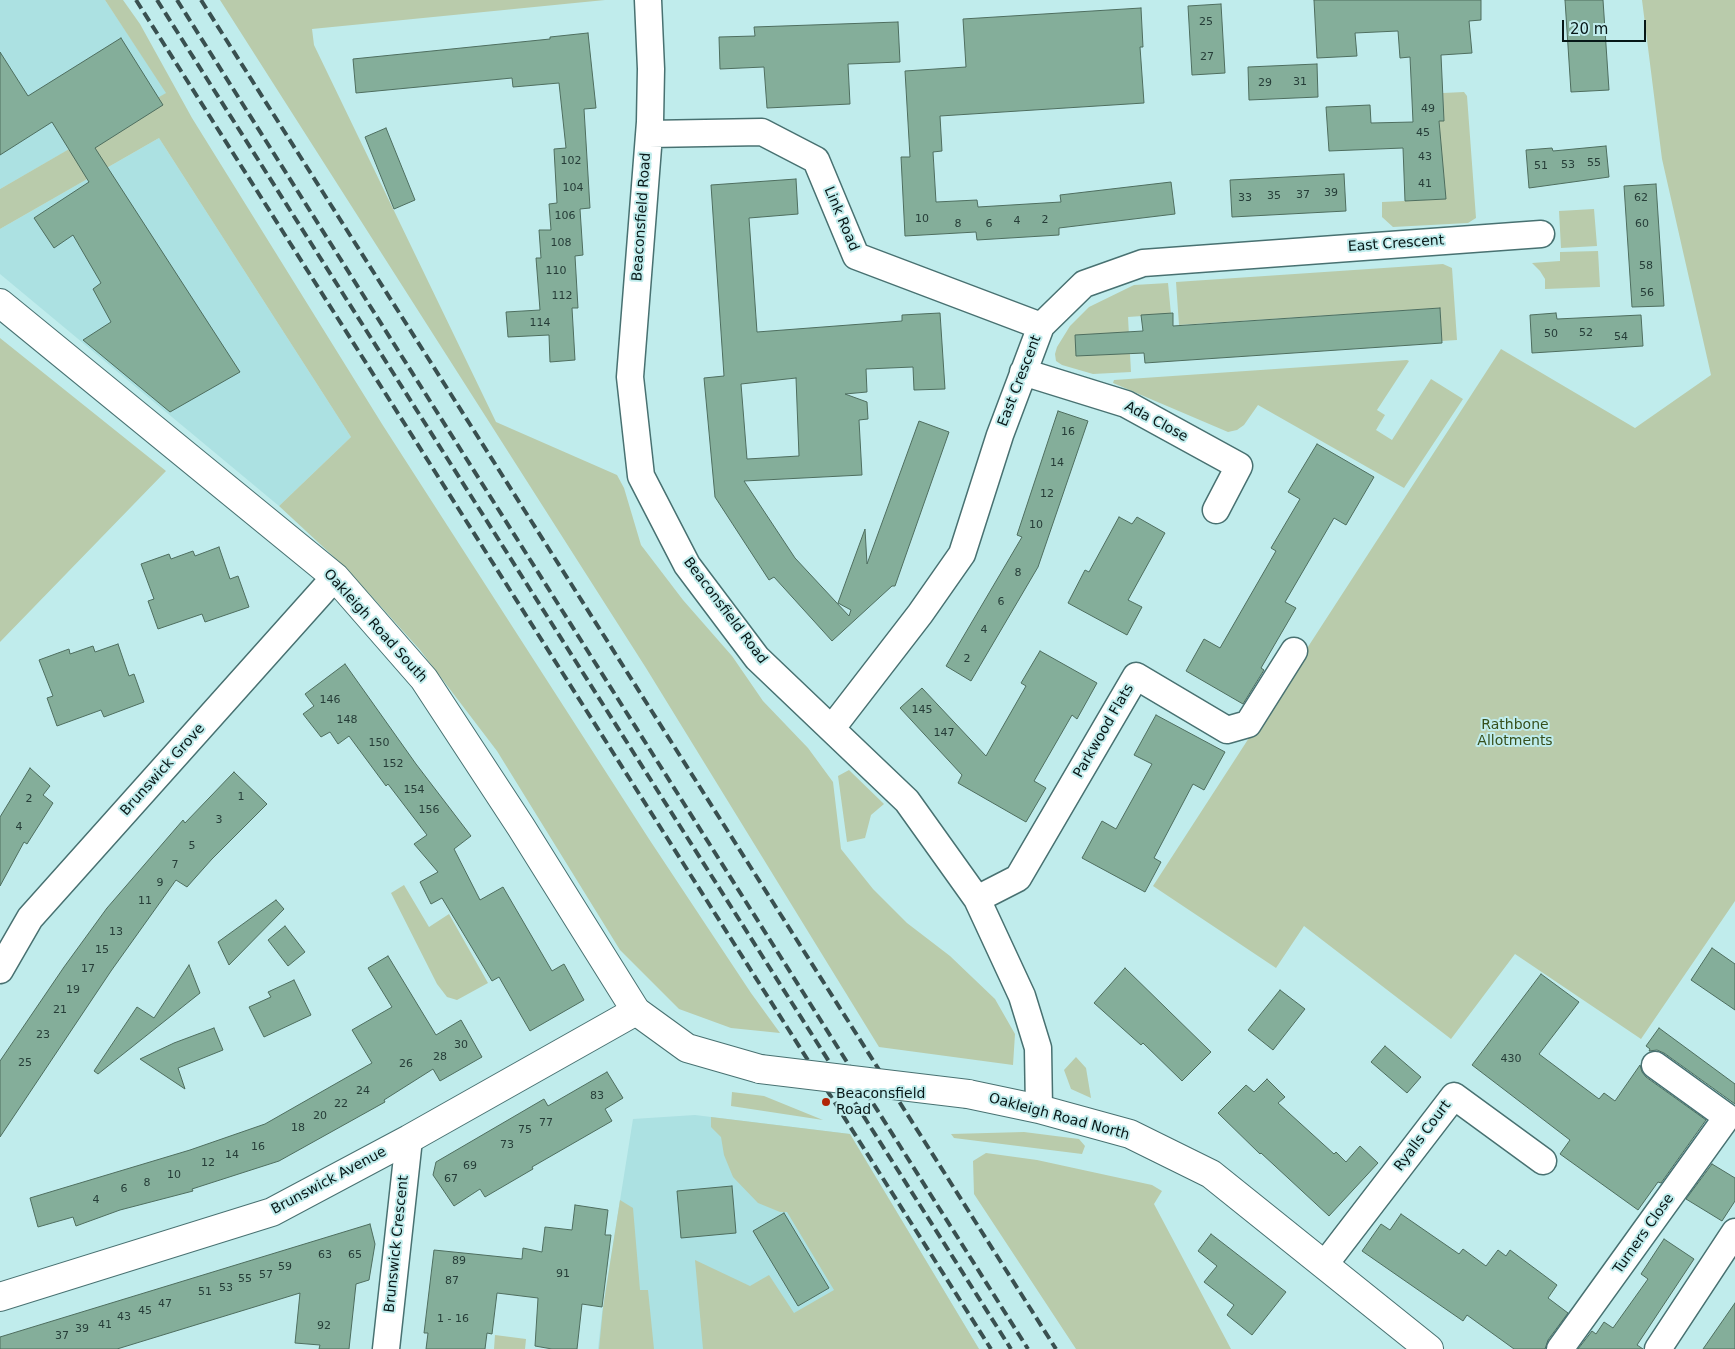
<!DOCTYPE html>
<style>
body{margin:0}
#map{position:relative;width:1735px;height:1349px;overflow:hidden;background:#c0ecec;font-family:"DejaVu Sans",sans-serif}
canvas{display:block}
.scale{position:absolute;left:1562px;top:20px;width:84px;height:22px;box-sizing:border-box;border:2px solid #071717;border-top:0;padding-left:6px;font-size:15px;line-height:18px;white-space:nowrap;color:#071717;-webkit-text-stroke:4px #c0ecec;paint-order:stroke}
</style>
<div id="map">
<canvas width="1735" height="1349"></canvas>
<div class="scale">20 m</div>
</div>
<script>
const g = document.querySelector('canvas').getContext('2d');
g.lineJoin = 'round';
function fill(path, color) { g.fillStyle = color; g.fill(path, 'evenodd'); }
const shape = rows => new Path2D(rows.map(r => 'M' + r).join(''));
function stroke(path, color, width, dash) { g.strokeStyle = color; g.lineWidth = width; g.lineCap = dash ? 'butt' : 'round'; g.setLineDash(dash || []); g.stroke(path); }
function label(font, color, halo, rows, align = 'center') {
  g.font = font + ' "DejaVu Sans",sans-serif'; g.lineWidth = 4; g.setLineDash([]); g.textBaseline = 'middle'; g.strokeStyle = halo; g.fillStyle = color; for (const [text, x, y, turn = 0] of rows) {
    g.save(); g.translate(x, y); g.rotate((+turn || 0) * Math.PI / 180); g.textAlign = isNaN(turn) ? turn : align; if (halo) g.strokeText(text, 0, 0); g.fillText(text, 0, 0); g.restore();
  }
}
fill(shape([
 [0,0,105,0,167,93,0,189],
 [159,138,351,437,279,506,0,274,0,229],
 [695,1115,850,1134,979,1349,598,1349,602,1313,633,1119]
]), '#ace1e2');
fill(shape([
 [105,0,123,0,140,24,192,118,382,424,649,839,751,993,780,1033,731,1028,679,1009,620,950,497,751,420,650,348,570,279,506,351,437,159,138,0,229,0,189,166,93],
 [220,0,605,0,312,29,314,45,496,422,617,475,624,488,641,545,683,600,732,656,763,701,808,748,833,782,841,849,873,889,907,923,950,956,995,999,1015,1034,1013,1065,879,1047,646,668],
 [1642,0,1735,0,1735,901,1641,1039,1515,954,1451,1039,1304,926,1276,968,1153,886,1501,349,1635,428,1711,375,1662,159],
 [1464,92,1467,96,1476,218,1468,223,1393,227,1382,217,1382,202,1445,199,1439,121,1444,121,1443,93],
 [1594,209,1597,246,1561,248,1559,211],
 [1598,251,1600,287,1545,289,1545,279,1540,271,1532,263,1560,261,1560,252],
 [1443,264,1452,268,1457,340,1442,341,1440,308,1179,325,1176,282],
 [1168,283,1171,314,1128,317,1131,372,1093,374,1062,365,1056,361,1055,354,1057,347,1070,326,1089,307,1134,285],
 [0,338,166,471,0,642],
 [1407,360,1409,361,1377,410,1385,415,1376,430,1392,440,1431,379,1463,399,1404,488,1258,405,1244,425,1237,430,1228,432,1113,383,1114,380],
 [849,770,884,804,871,815,865,838,847,842,838,776],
 [404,885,429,927,449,914,488,983,457,1000,447,997,437,984,391,893],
 [1076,1057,1086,1068,1091,1098,1071,1089,1064,1070],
 [732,1092,764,1096,823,1120,731,1106],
 [711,1117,850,1134,979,1349,703,1349,695,1260,750,1286,769,1275,794,1313,834,1290,787,1212,780,1212,758,1203,733,1177,724,1155,721,1137,711,1127],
 [1024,1132,1079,1139,1085,1146,1082,1154,954,1138,951,1134],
 [986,1153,1037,1160,1152,1185,1162,1191,1154,1204,1231,1349,1076,1349,974,1194,973,1161],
 [620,1200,633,1208,640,1290,648,1290,654,1349,599,1349,603,1308],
 [495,1335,526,1339,525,1349,494,1349]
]), '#b9cbab');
const building = shape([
 [1314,0,1481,0,1481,20,1469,21,1472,53,1441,55,1444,121,1439,121,1446,199,1405,201,1403,148,1329,151,1326,107,1370,105,1371,123,1413,122,1410,57,1400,58,1398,31,1355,33,1357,56,1317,58,1314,0],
 [1565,0,1603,0,1609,90,1571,92,1565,0],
 [1221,4,1225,73,1192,75,1188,6,1221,4],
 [1141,8,1143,47,1140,47,1144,103,940,116,942,151,933,152,936,202,977,200,978,207,1061,202,1060,195,1171,182,1175,214,1059,228,1059,235,977,240,976,232,905,236,901,157,910,157,905,71,966,67,963,19,1141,8],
 [898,22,900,62,848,64,850,104,767,108,764,67,720,69,719,37,755,36,754,27,898,22],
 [588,33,596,108,584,109,590,208,580,209,583,255,575,256,578,308,572,308,575,360,550,362,549,335,508,337,506,312,540,310,536,258,541,258,539,230,551,230,549,204,557,203,554,149,566,148,559,83,513,87,512,78,356,93,353,59,550,39,550,37,588,33],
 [121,38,163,105,95,148,240,372,170,412,83,340,111,322,93,289,101,283,73,235,54,248,34,218,89,182,52,122,0,155,0,52,28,96,121,38],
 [1317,64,1318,97,1249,100,1248,67,1317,64],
 [386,128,415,200,394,209,365,137,386,128],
 [1606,146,1609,177,1529,188,1526,150,1552,148,1553,151,1606,146],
 [1344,174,1346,211,1232,217,1230,180,1344,174],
 [796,179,798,214,749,218,757,332,902,321,902,315,940,313,945,389,914,390,913,367,866,369,867,392,845,394,867,402,868,419,859,420,862,475,744,481,795,558,849,616,851,610,838,603,865,529,867,564,919,421,949,432,895,586,892,586,832,641,774,577,769,580,715,497,704,378,724,376,711,185,796,179],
 [796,378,799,456,747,459,741,384,796,378],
 [1656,184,1664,306,1632,307,1624,186,1656,184],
 [1440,308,1442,343,1145,363,1144,353,1076,356,1075,335,1143,331,1141,315,1173,313,1173,326,1440,308],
 [1556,313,1557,319,1641,315,1643,346,1532,353,1530,315,1556,313],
 [1058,411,1088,421,1038,567,971,681,946,666,1022,537,1017,535,1058,411],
 [1317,444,1374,477,1346,525,1334,518,1285,602,1296,608,1261,668,1264,670,1243,704,1186,671,1204,639,1220,648,1276,551,1271,548,1300,499,1288,492,1317,444],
 [1119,517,1132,524,1137,517,1165,533,1128,600,1142,607,1127,635,1068,603,1085,570,1089,572,1119,517],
 [219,547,230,579,238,576,249,607,205,622,202,614,158,629,148,601,154,599,141,564,169,554,171,559,193,551,195,556,219,547],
 [118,644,129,676,134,674,144,702,104,717,101,710,57,726,47,698,53,696,39,660,69,649,70,654,93,646,95,652,118,644],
 [1040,651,1097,683,1077,719,1072,715,1034,781,1046,788,1026,822,958,783,962,775,900,708,922,688,986,756,1026,686,1021,683,1040,651],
 [345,664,416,764,471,836,454,849,480,900,503,887,552,971,564,964,584,1000,530,1031,499,977,492,981,442,898,431,904,420,882,438,872,414,844,427,835,388,784,386,786,349,736,338,744,330,732,321,737,303,714,314,706,305,694,345,664],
 [1156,715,1225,752,1204,790,1193,784,1154,858,1161,862,1145,892,1082,858,1102,821,1116,829,1152,764,1134,755,1156,715],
 [30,768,50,786,43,795,53,803,27,844,24,842,0,886,0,817,30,768],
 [234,772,267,804,212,859,187,887,176,880,111,971,0,1137,0,1061,64,967,107,908,183,820,185,823,234,772],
 [276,900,284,909,229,965,218,942,276,900],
 [285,926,305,952,288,966,268,940,285,926],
 [1712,948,1735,964,1735,1010,1691,980,1712,948],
 [388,956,436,1035,461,1020,482,1057,440,1081,433,1069,384,1100,385,1102,279,1161,192,1189,193,1191,120,1210,76,1226,73,1217,38,1227,30,1198,190,1150,265,1124,372,1063,352,1030,392,1007,368,968,388,956],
 [189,965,200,993,98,1074,94,1071,137,1007,154,1018,189,965],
 [1125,968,1211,1052,1182,1081,1143,1043,1141,1045,1094,1003,1125,968],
 [1541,974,1579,1002,1539,1054,1599,1099,1604,1093,1615,1101,1640,1065,1642,1072,1646,1077,1706,1120,1661,1183,1658,1182,1638,1210,1560,1154,1570,1140,1472,1065,1541,974],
 [294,980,311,1015,264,1037,249,1007,271,997,268,992,294,980],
 [1280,990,1305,1009,1273,1050,1248,1030,1280,990],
 [214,1028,223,1050,178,1068,185,1089,140,1059,174,1043,214,1028],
 [1659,1028,1735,1084,1735,1104,1664,1053,1657,1050,1649,1051,1650,1049,1646,1046,1659,1028],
 [1385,1046,1421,1077,1407,1093,1371,1062,1385,1046],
 [607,1072,623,1098,605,1109,612,1121,532,1167,533,1169,485,1197,480,1189,454,1206,433,1175,436,1162,544,1099,548,1106,607,1072],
 [1267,1079,1285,1097,1278,1103,1334,1154,1336,1152,1346,1162,1360,1146,1378,1163,1329,1216,1261,1153,1260,1154,1218,1113,1246,1085,1254,1092,1267,1079],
 [1712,1164,1735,1178,1735,1201,1722,1221,1686,1199,1712,1164],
 [732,1186,736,1233,681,1238,677,1191,732,1186],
 [575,1205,608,1210,605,1235,611,1235,602,1307,582,1304,577,1349,552,1349,535,1346,538,1298,497,1293,492,1334,487,1333,485,1349,426,1349,428,1333,424,1333,434,1250,522,1259,523,1248,542,1252,545,1227,572,1230,575,1205],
 [784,1213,829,1288,798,1306,753,1231,784,1213],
 [1401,1214,1459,1254,1463,1249,1486,1266,1498,1250,1506,1256,1510,1250,1557,1285,1548,1298,1568,1313,1548,1340,1545,1349,1514,1349,1467,1315,1463,1321,1362,1251,1381,1224,1390,1230,1401,1214],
 [370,1224,375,1244,369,1280,356,1284,349,1349,319,1349,320,1345,295,1343,300,1293,117,1349,0,1349,0,1337,370,1224],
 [1211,1234,1286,1292,1252,1335,1227,1315,1234,1305,1204,1282,1217,1266,1198,1251,1211,1234],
 [1664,1239,1694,1259,1637,1345,1643,1349,1578,1349,1592,1331,1596,1334,1604,1322,1613,1328,1648,1279,1641,1274,1664,1239],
 [1735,1303,1735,1349,1703,1349,1735,1303]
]);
fill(building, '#84ae9a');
stroke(building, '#4e6e5f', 1);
const minor = shape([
 [648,0,651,69,650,122,630,377,641,476,687,565,757,658,907,801,977,899,1022,996,1038,1048,1039,1109],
 [649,134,762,132,816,160,856,256,1041,326],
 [1023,372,1126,404,1239,466,1216,510],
 [832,728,920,614,962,554,1000,435,1041,326,1084,284,1143,263,1541,234],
 [977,899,1018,878,1136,676,1227,730,1248,724,1294,651],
 [0,970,30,918,335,577],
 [1325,1264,1454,1096,1543,1161],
 [386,1349,409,1139],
 [1560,1349,1727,1117,1655,1065],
 [1658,1349,1735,1232]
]);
const tertiary = shape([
 [0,1297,272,1212,409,1139,636,1011]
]);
const primary = shape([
 [0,303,335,577,424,679,521,827,636,1011,687,1048,760,1069],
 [968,1094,1039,1109,1130,1134,1211,1174,1429,1349]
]);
stroke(minor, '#487171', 29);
stroke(tertiary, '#487171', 30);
stroke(primary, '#487171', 30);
stroke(minor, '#fff', 26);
stroke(tertiary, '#fff', 28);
stroke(primary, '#fff', 28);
stroke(shape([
 [136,0,991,1349],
 [157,0,1011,1349],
 [177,0,1028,1349],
 [201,0,1056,1349]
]), '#395050', 4, [10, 5]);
const primaryBridge = shape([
 [760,1069,968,1094]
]);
stroke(primaryBridge, '#487171', 30, []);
stroke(primaryBridge, '#fff', 28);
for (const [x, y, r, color] of [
 [826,1102,5,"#b12406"]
]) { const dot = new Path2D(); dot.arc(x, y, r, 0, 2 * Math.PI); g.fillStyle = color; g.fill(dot); stroke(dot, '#c0ecec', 2); }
label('11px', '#263d38', null, [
 ["25",1206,22],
 ["27",1207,57],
 ["31",1300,82],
 ["29",1265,83],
 ["49",1428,109],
 ["45",1423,133],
 ["43",1425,157],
 ["102",571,161],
 ["55",1594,163],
 ["53",1568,165],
 ["51",1541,166],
 ["41",1425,184],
 ["104",573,188],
 ["39",1331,193],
 ["37",1303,195],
 ["35",1274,196],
 ["33",1245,198],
 ["62",1641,198],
 ["106",565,216],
 ["10",922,219],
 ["2",1045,220],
 ["4",1017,221],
 ["8",958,224],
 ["6",989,224],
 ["60",1642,224],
 ["108",561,243],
 ["58",1646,266],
 ["110",556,271],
 ["56",1647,293],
 ["112",562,296],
 ["114",540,323],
 ["52",1586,333],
 ["50",1551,334],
 ["54",1621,337],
 ["16",1068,432],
 ["14",1057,463],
 ["12",1047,494],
 ["10",1036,525],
 ["8",1018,573],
 ["6",1001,602],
 ["4",984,630],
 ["2",967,659],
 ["146",330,700],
 ["145",922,710],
 ["148",347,720],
 ["147",944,733],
 ["150",379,743],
 ["152",393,764],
 ["154",414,790],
 ["1",241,797],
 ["2",29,799],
 ["156",429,810],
 ["3",219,820],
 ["4",19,827],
 ["5",192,846],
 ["7",175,865],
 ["9",160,883],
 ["11",145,901],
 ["13",116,932],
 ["15",102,950],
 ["17",88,969],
 ["19",73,990],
 ["21",60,1010],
 ["23",43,1035],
 ["30",461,1045],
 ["28",440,1057],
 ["430",1511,1059],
 ["25",25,1063],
 ["26",406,1064],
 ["24",363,1091],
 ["83",597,1096],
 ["22",341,1104],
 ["20",320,1116],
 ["77",546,1123],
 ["18",298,1128],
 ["75",525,1130],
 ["73",507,1145],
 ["16",258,1147],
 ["14",232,1155],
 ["12",208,1163],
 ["69",470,1166],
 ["10",174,1175],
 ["67",451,1179],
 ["8",147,1183],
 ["6",124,1189],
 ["4",96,1200],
 ["63",325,1255],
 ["65",355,1255],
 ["89",459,1261],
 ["59",285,1267],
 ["91",563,1274],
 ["57",266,1275],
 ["55",245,1279],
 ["87",452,1281],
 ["53",226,1288],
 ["51",205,1292],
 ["47",165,1304],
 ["45",145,1311],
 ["43",124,1317],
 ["1 - 16",453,1319],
 ["41",105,1325],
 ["92",324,1326],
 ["39",82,1329],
 ["37",62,1336]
]);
label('14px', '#071717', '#c0ecec', [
 ["Beaconsfield Road",642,217,-86],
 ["Link Road",841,219,67],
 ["East Crescent",1396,244,-4],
 ["East Crescent",1020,381,-69],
 ["Ada Close",1156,422,28],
 ["Beaconsfield Road",725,611,53],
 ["Oakleigh Road South",375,626,48],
 ["Parkwood Flats",1104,731,-60],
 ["Brunswick Grove",163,770,-48],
 ["Oakleigh Road North",1059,1117,15],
 ["Ryalls Court",1423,1136,-53],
 ["Brunswick Avenue",329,1181,-28],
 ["Turners Close",1644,1234,-55],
 ["Brunswick Crescent",397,1244,-84]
]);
label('14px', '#364f1b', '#c0ecec', [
 ["Rathbone",1515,725],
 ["Allotments",1515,741]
]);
label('14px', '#071717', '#c0ecec', [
 ["Beaconsfield",836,1094],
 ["Road",836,1110]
], 'left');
</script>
